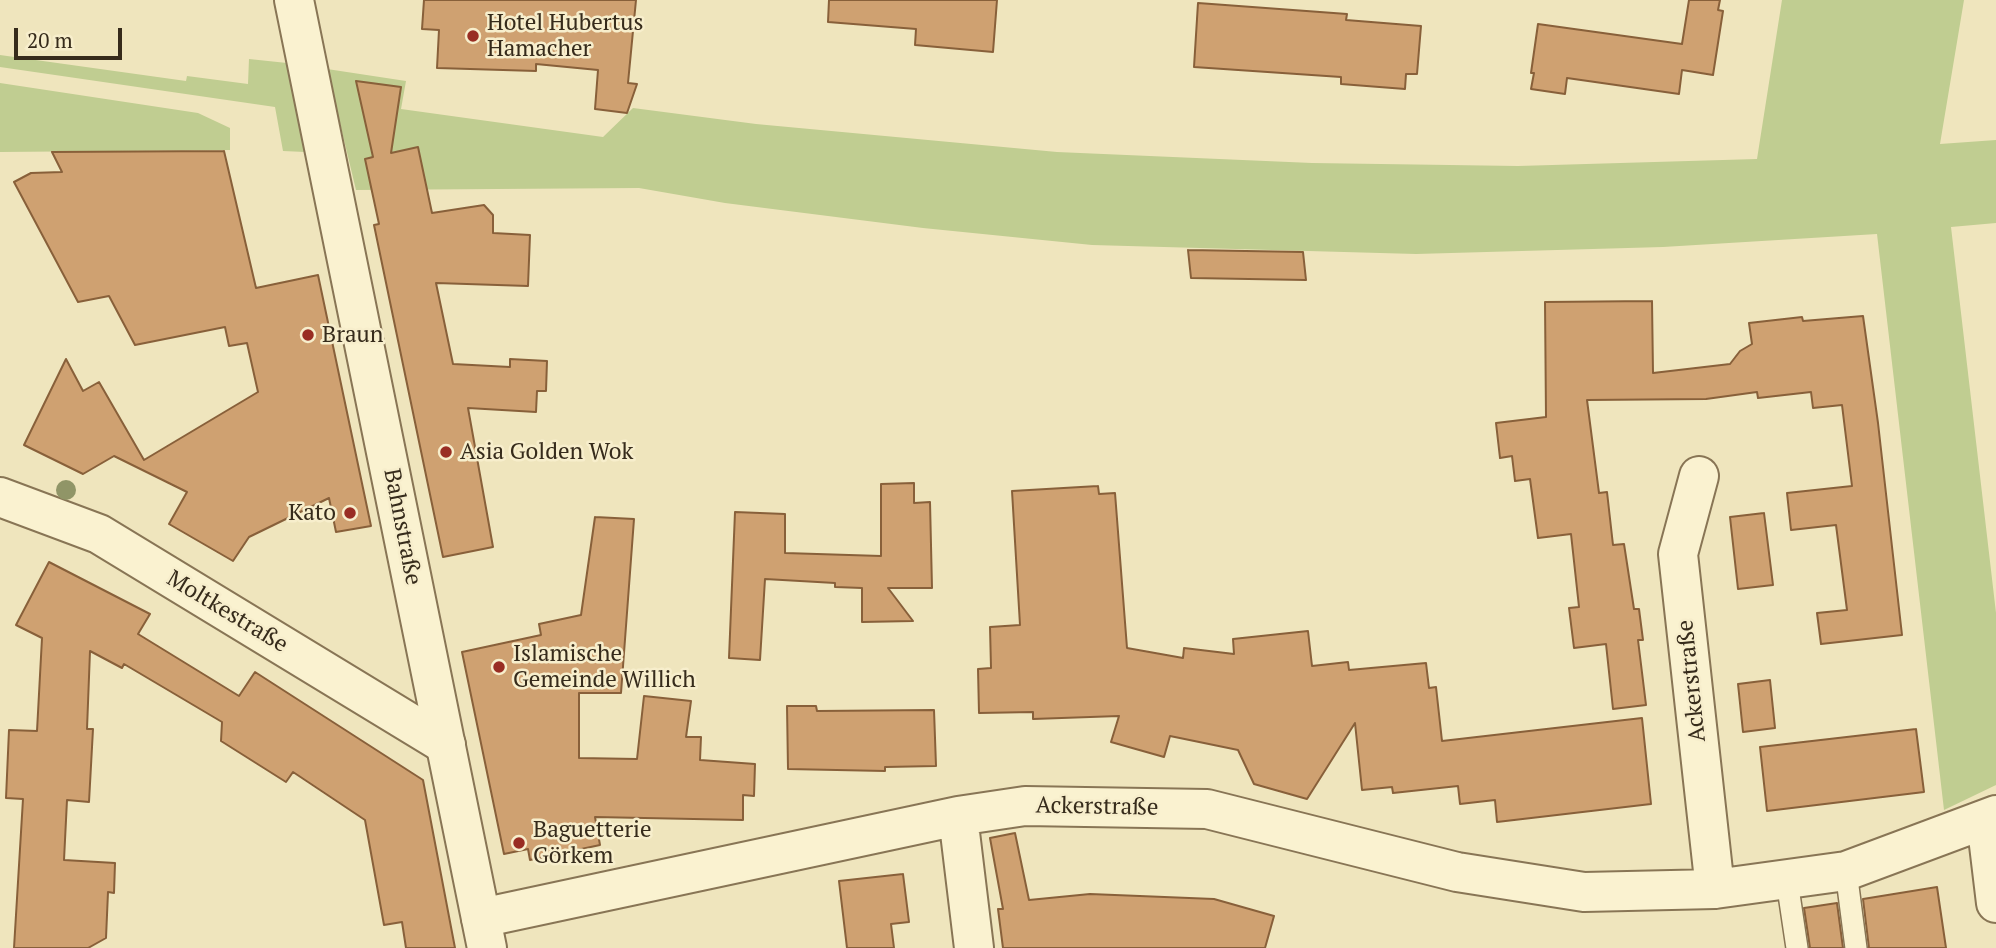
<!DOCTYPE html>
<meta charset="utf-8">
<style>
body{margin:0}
#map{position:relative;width:1996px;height:948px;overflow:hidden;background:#efe5bd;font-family:"PT Serif",serif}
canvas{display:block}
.scale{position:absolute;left:14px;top:28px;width:108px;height:32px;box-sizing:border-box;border:4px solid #362b1b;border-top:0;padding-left:9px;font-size:21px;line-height:24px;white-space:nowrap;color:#362b1b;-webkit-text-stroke:5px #f7eecc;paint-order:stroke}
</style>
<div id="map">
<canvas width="1996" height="948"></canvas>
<div class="scale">20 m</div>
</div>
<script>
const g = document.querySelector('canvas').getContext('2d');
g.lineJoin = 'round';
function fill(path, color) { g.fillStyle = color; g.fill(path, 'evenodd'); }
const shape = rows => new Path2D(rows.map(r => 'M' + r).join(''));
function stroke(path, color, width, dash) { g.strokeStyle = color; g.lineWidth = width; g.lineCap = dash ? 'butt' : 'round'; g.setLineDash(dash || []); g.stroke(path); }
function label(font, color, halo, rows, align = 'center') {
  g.font = font + ' "PT Serif",serif'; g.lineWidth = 5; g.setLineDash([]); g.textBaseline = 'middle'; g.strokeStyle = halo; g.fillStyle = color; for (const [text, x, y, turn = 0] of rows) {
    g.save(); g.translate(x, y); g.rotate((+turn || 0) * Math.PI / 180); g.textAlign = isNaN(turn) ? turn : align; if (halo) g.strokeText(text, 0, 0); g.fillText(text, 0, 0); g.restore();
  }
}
fill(shape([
 [1782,0,1964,0,1940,144,1996,140,1996,223,1951,227,1996,613,1996,785,1944,810,1877,234,1663,247,1416,254,1092,245,923,228,725,203,639,188,356,190,327,69,406,81,401,109,603,137,633,108,756,124,1057,152,1312,163,1518,166,1757,159],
 [0,55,186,81,187,76,248,84,249,59,287,63,305,152,283,151,275,107,0,67],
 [0,83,198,113,230,128,230,150,0,152]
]), '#c0cd91');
const building = shape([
 [424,0,636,0,628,83,637,84,627,113,595,109,598,70,536,64,536,71,437,68,439,30,422,29,424,0],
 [829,0,997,0,993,52,915,45,916,29,828,22,829,0],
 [1689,0,1720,0,1718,10,1723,11,1713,75,1682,70,1679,94,1567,78,1565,94,1531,89,1534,73,1531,73,1538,24,1682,44,1689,0],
 [1198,3,1347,14,1346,20,1421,26,1417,74,1406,74,1405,89,1341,84,1341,77,1194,67,1198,3],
 [356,81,401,87,391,153,418,147,432,213,484,205,493,215,493,233,530,235,528,286,436,283,453,364,510,367,510,359,547,361,546,391,537,391,536,412,468,408,493,547,443,557,374,225,379,224,365,159,373,157,356,81],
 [224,151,256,288,318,275,371,526,336,532,329,498,249,537,233,561,169,524,187,492,114,456,83,474,24,445,66,359,83,391,99,382,144,460,258,392,247,343,229,346,225,327,135,345,109,296,78,302,14,182,31,173,62,172,52,152,224,151],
 [1188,250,1303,252,1306,280,1191,278,1188,250],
 [1652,301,1653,373,1730,364,1740,351,1752,344,1749,323,1802,317,1803,321,1863,316,1878,423,1902,635,1821,644,1817,613,1847,610,1836,525,1791,530,1787,493,1852,486,1842,405,1813,408,1811,392,1758,398,1757,392,1706,399,1587,400,1599,493,1607,492,1613,545,1624,544,1634,609,1639,609,1643,640,1638,640,1646,705,1613,709,1606,644,1574,648,1569,608,1579,607,1571,534,1538,538,1530,479,1515,481,1512,456,1500,458,1496,423,1546,417,1545,302,1652,301],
 [914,483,914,503,930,502,932,588,888,588,913,621,862,622,862,588,835,587,835,583,765,579,760,660,729,658,735,512,785,514,785,553,881,556,881,484,914,483],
 [1098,486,1099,494,1115,493,1127,648,1183,658,1184,648,1234,654,1233,639,1308,631,1312,666,1348,662,1349,670,1426,663,1429,688,1436,687,1442,741,1642,718,1651,804,1497,822,1495,800,1460,804,1458,786,1393,793,1392,787,1362,790,1355,723,1307,799,1254,784,1238,750,1170,736,1164,757,1111,742,1119,716,1033,719,1033,712,979,713,978,669,991,668,990,627,1020,625,1012,491,1098,486],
 [1764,513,1773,585,1738,589,1730,517,1764,513],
 [595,517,634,519,621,693,579,693,579,758,637,759,644,696,691,701,686,737,701,737,700,760,755,764,754,796,743,795,743,820,595,817,600,845,530,860,528,849,504,854,462,652,541,635,539,624,581,615,595,517],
 [49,562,150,614,138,634,239,696,255,672,423,780,455,948,406,948,402,922,384,925,365,820,293,772,286,782,221,741,222,722,124,664,122,668,90,651,87,729,93,729,89,802,67,800,64,860,115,863,114,893,108,892,106,938,88,948,14,948,23,799,6,798,9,730,37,731,42,638,16,625,49,562],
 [1770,680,1775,728,1743,732,1738,684,1770,680],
 [787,706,816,706,817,711,934,710,936,766,885,767,885,771,788,769,787,706],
 [1916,729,1924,792,1767,811,1760,747,1916,729],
 [1015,833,1029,900,1090,894,1214,899,1274,916,1265,948,1003,948,998,909,1003,909,990,838,1015,833],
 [903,874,909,922,891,924,894,948,847,948,839,881,903,874],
 [1937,887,1946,948,1869,948,1863,899,1937,887],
 [1837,903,1843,948,1810,948,1804,908,1837,903]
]);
fill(building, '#cfa171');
stroke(building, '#88603a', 2);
const service = shape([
 [1846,871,1856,948],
 [1787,881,1797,948]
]);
const minor = shape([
 [1699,476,1678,554,1715,889],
 [0,497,99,534,446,745],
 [958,816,974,948],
 [1986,820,1996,903],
 [481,918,958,816,1025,806,1207,809,1457,872,1584,892,1715,889,1846,871,1996,815]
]);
const tertiary = shape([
 [294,0,487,948]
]);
stroke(service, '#887555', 24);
stroke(minor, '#887555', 42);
stroke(tertiary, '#887555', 42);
stroke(service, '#faf2d0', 21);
stroke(minor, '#faf2d0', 38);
stroke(tertiary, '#faf2d0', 38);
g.fillStyle = '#909567';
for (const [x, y] of [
 [66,490]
]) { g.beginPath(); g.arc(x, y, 10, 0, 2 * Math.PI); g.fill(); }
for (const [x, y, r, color] of [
 [473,36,7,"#992d23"],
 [308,335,7,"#992d23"],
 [446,452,7,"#992d23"],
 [350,513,7,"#992d23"],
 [499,667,7,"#992d23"],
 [519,843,7,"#992d23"]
]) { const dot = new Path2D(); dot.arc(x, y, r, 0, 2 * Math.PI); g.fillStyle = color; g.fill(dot); stroke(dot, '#f7eecc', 2.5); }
label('23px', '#362b1b', '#f7eecc', [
 ["Hotel Hubertus",487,23],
 ["Hamacher",487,49],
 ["Braun",322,335],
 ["Asia Golden Wok",460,452],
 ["Kato",336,513,"right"],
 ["Islamische",513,654],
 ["Gemeinde Willich",513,680],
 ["Baguetterie",533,830],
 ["Görkem",533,856]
], 'left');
label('23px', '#362b1b', '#f7eecc', [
 ["Bahnstraße",402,527,79],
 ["Moltkestraße",227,612,31],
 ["Ackerstraße",1692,681,-96],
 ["Ackerstraße",1097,807,1]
]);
</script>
